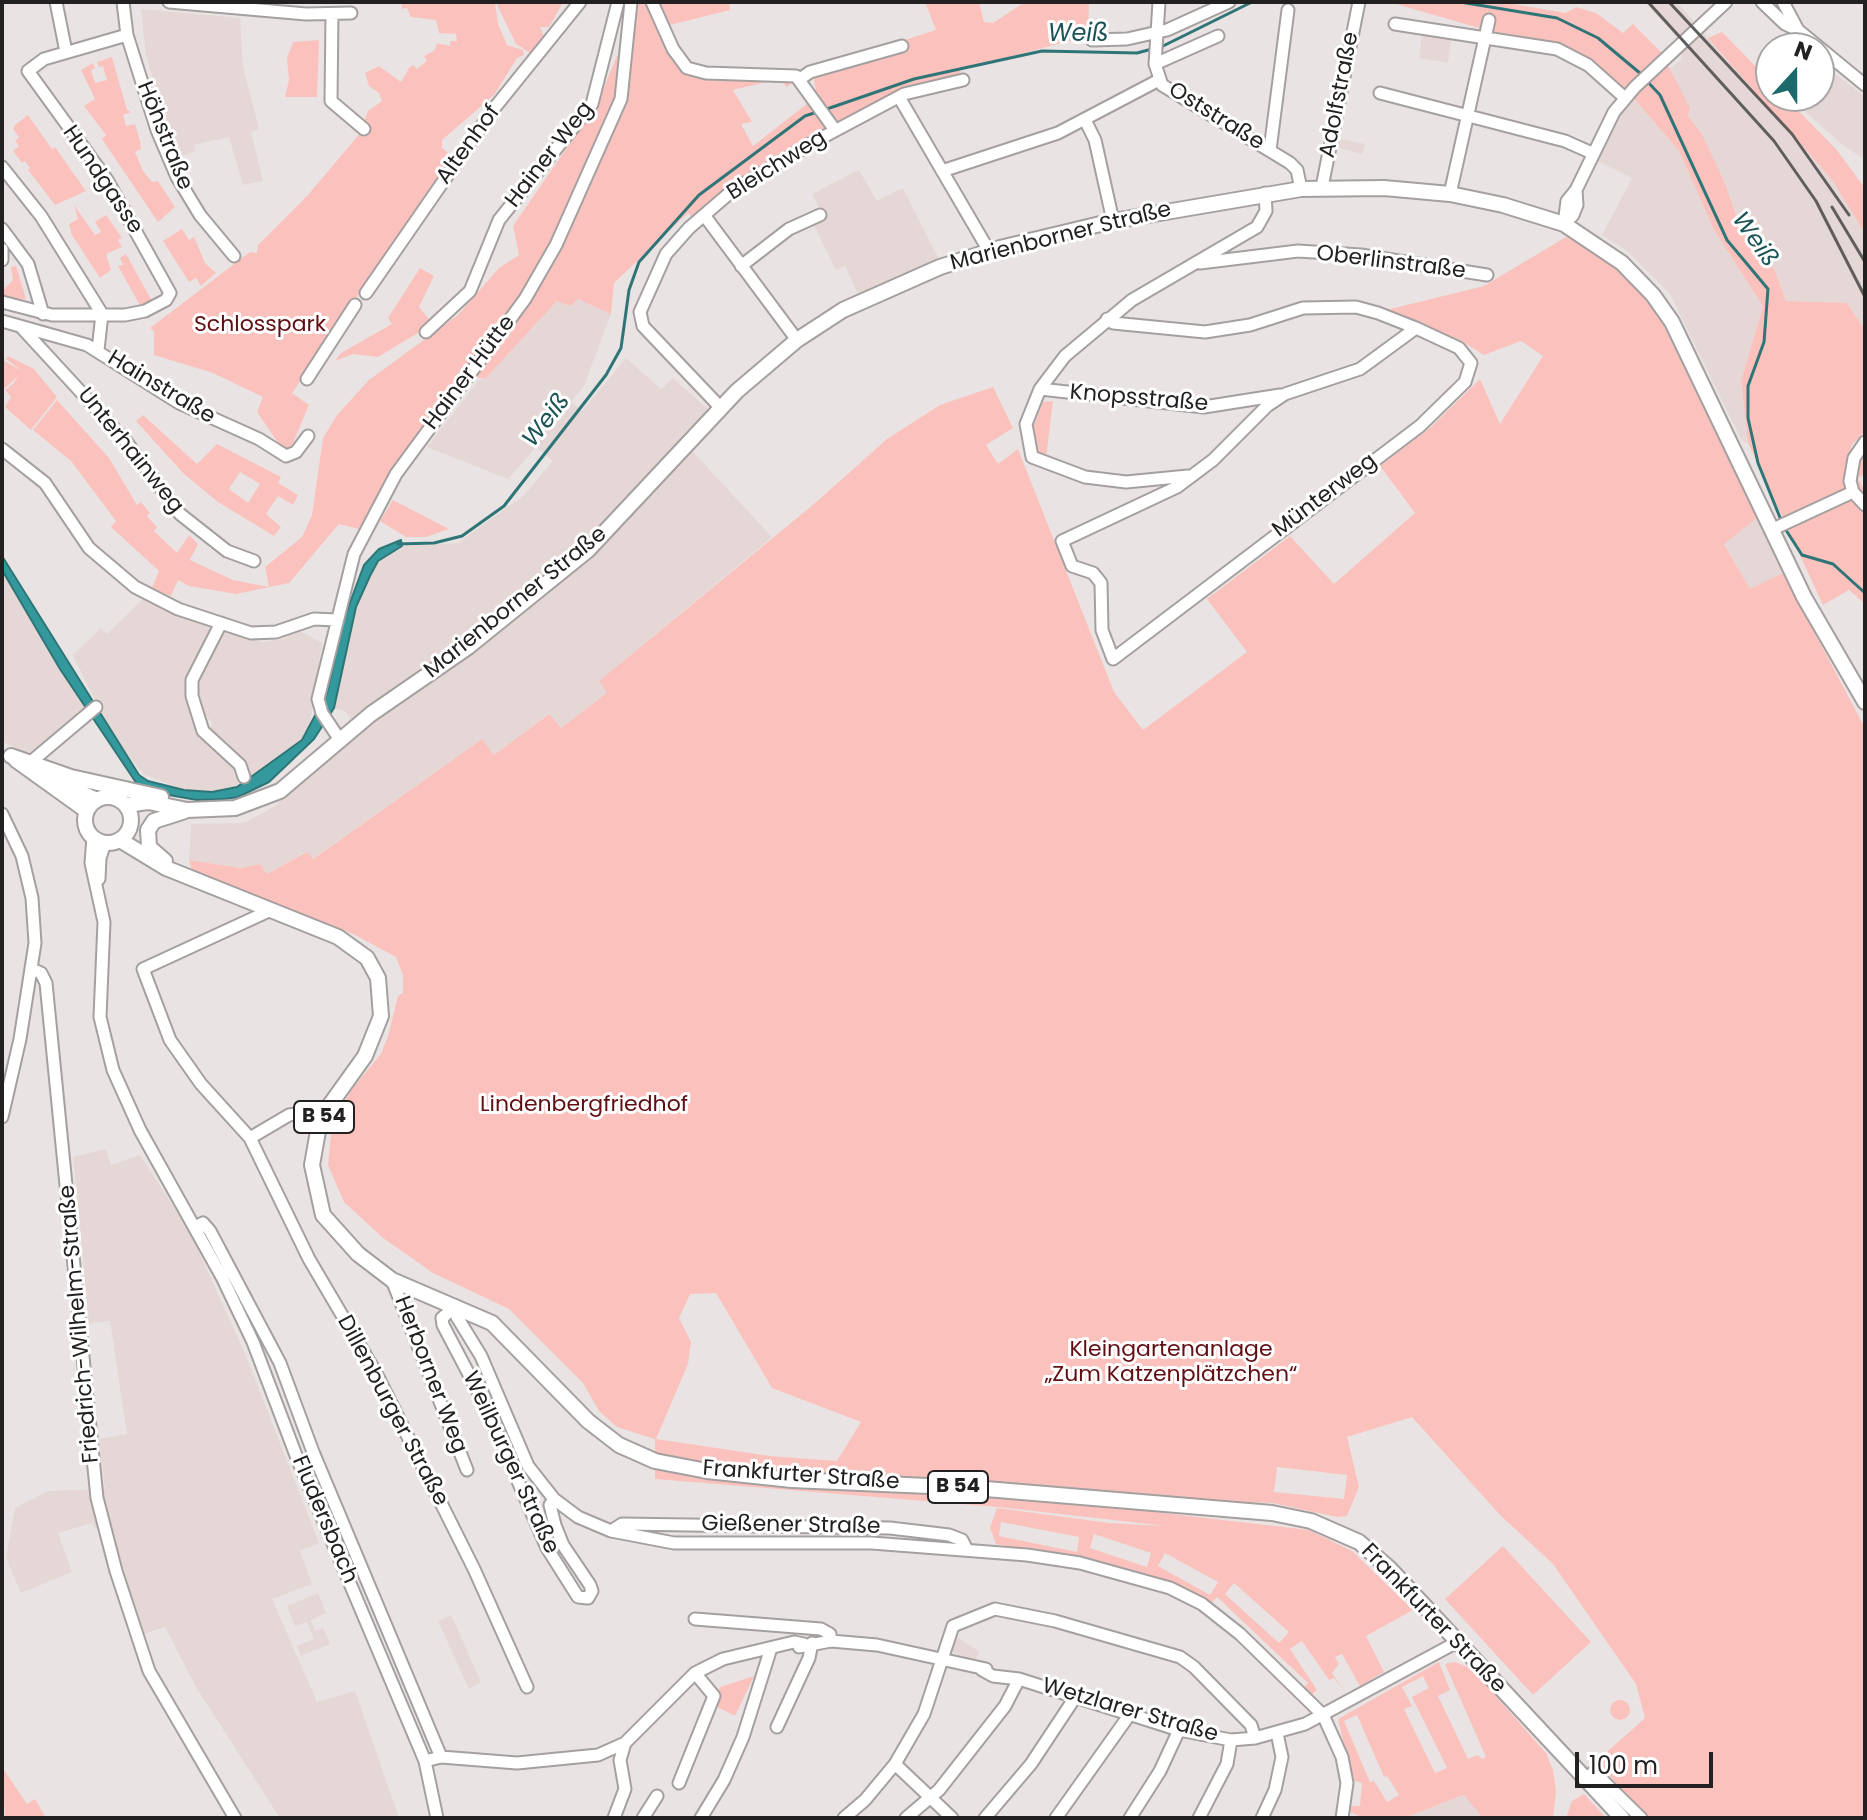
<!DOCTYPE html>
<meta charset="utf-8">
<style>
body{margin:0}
#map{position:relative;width:1867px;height:1820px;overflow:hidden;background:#e9e4e3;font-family:Poppins,sans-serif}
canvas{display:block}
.frame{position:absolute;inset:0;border:4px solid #222020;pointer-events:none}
.north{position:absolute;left:1755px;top:32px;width:80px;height:80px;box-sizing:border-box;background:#fff;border:2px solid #a7a6a6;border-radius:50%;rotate:21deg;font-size:22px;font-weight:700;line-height:32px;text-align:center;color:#222020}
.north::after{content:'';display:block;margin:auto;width:28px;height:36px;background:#1d6a6c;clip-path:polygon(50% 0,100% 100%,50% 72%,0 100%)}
.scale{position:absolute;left:1575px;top:1752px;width:138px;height:36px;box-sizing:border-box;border:4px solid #222020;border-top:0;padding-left:10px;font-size:24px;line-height:28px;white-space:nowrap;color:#222020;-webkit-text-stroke:6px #fff;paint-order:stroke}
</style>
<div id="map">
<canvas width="1867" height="1820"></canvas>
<div class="frame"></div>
<div class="north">N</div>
<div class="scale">100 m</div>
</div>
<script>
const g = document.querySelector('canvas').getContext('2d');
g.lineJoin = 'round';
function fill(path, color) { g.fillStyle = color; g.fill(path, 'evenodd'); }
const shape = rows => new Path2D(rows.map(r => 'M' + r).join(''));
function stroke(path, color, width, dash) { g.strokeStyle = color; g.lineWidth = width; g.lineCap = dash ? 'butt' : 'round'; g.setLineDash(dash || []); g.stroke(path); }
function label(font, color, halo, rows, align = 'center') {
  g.font = font + ' Poppins,sans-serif'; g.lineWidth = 6; g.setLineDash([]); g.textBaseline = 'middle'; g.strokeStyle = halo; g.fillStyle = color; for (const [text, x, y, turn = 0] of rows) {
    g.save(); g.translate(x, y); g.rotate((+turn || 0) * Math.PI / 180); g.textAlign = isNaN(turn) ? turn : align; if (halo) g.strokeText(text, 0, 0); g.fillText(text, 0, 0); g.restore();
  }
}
fill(shape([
 [1644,2,1677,2,1833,181,1865,234,1865,330,1847,303,1786,301,1775,271,1740,226,1702,134,1688,116,1690,108,1667,71,1682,59,1678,38],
 [141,9,240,18,243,67,259,129,251,132,263,181,243,185,229,137,194,145,195,152,178,157,146,56],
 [1422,35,1451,39,1448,63,1419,58],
 [1819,61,1865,97,1865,160,1840,143,1788,96,1819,96],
 [1629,93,1679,151,1714,230,1763,306,1741,381,1748,443,1742,441,1670,294,1627,251,1602,235,1632,178,1597,161,1592,153],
 [1335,138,1365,144,1362,154,1333,146],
 [859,170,877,201,903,188,939,259,858,294,845,266,836,270,811,220,822,214,812,194],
 [578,299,611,314,584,386,571,402,582,411,626,358,661,389,673,378,708,409,680,438,772,537,599,681,608,693,561,728,548,714,494,755,482,739,312,859,306,852,267,874,260,864,241,868,189,860,191,824,244,823,275,806,359,731,345,711,334,708,356,607,378,561,402,546,458,543,524,495,553,461,536,447,508,479,427,447,479,380,485,379,557,301],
 [1757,518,1783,573,1750,590,1724,543],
 [2,570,86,709,27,755,2,741],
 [143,599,261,642,283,639,298,630,322,643,310,723,302,740,237,787,212,792,184,790,143,774,111,733,73,655,101,628,107,634],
 [189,671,200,680,199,692,204,713,213,724,199,740,185,688],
 [106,1149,111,1165,140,1155,191,1234,246,1356,319,1543,300,1551,312,1584,272,1599,317,1702,355,1691,399,1818,280,1818,196,1687,165,1627,144,1634,105,1525,95,1529,92,1523,58,1533,72,1572,21,1593,6,1558,15,1508,49,1491,105,1489,99,1439,127,1434,110,1321,89,1323,73,1157],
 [318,1593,326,1613,311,1620,315,1631,323,1628,330,1644,301,1656,297,1646,314,1639,307,1622,295,1626,287,1606],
 [451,1615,481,1682,469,1689,438,1621],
 [955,1636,980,1652,972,1664,947,1648],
 [1465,1795,1483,1818,1404,1818]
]), '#e5d7d5');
fill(shape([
 [401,2,495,2,498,24,507,45,523,50,524,55,517,58,494,95,442,140,442,148,452,156,292,393,309,405,290,450,283,450,257,412,263,397,213,373,154,355,154,331,150,328,250,252,257,253,258,245,307,196,367,125,364,122,368,111,382,101,379,93,369,86,365,73,379,66,401,82,409,68,413,65,417,69,427,61,424,56,435,50,437,43,450,46,450,41,457,41,456,34,439,33,436,20,411,17,407,8,402,9],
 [500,2,563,2,549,27,540,27,544,37,530,53,516,44,497,5],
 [638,2,729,2,730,10,666,26,686,68,806,70,787,87,779,79,733,90,752,122,741,124,753,146,817,96,812,70,936,30,925,2,979,2,984,22,993,23,1025,2,1089,2,1088,36,960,70,962,78,839,124,835,122,693,219,688,213,614,283,611,314,578,299,571,306,557,301,485,379,467,375,419,431,359,529,339,524,289,583,236,594,189,586,178,580,171,596,152,588,159,571,111,527,116,521,71,461,33,430,57,400,109,458,137,505,141,502,150,513,147,516,157,527,154,531,177,553,189,535,198,544,190,560,233,580,269,587,265,567,302,537,312,515,323,438,337,415,369,380,458,315,499,268,519,255,513,226,597,104,617,56,633,47],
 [1389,2,1502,2,1566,13,1576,7,1596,13,1623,33,1633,24,1661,52,1690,108,1688,116,1702,134,1725,184,1740,226,1775,271,1786,301,1847,303,1865,330,1865,431,1851,446,1848,467,1865,442,1865,474,1858,478,1865,492,1865,604,1849,590,1823,605,1748,443,1741,381,1763,306,1714,230,1679,151,1624,87,1585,55,1555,42,1486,30],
 [1722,32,1771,82,1771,96,1784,96,1836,149,1865,188,1865,234,1833,181,1708,38],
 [319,40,317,97,285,97,289,80,287,58,293,42],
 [112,57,127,110,131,112,123,115,126,126,135,124,140,141,141,149,135,152,143,171,152,182,158,181,175,207,158,222,102,139,106,135,84,106,95,99,81,70,93,63,95,68,91,70,95,83,107,80,103,66,99,67,97,62],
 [28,115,52,149,55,147,86,191,55,205,28,170,30,168,25,161,22,163,13,151,19,146,15,141,19,137,13,129,15,125],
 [74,205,95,235,101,232,95,222,106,215,122,238,118,240,122,247,106,254,111,270,100,278,72,235,69,224,78,219],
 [182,229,189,240,194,237,205,263,216,273,201,286,196,278,189,282,163,241],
 [1566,237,1606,258,1637,284,1660,318,1757,518,1724,544,1750,589,1783,573,1865,728,1865,1818,1649,1818,1603,1769,1600,1758,1645,1718,1636,1684,1553,1564,1500,1515,1412,1417,1347,1437,1359,1487,1347,1516,1337,1517,1273,1503,1200,1501,793,1475,708,1466,655,1456,655,1439,617,1427,599,1411,583,1383,509,1309,433,1273,383,1238,344,1202,328,1165,332,1124,352,1089,381,1054,388,1036,398,996,403,993,403,975,396,957,353,934,192,870,189,860,241,868,260,864,267,874,307,852,313,859,482,739,494,755,549,714,561,728,607,693,599,681,814,504,887,439,940,405,993,387,1013,428,986,445,998,464,1018,449,1114,692,1143,730,1247,652,1207,599,1290,536,1334,584,1415,513,1380,466,1431,427,1480,379,1500,424,1543,356,1521,341,1484,355,1460,340,1386,310,1484,286],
 [716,1293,772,1388,861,1422,837,1461,770,1456,656,1439,688,1364,691,1342,679,1318,690,1294],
 [1277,1467,1347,1475,1344,1499,1274,1492],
 [126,254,152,301,141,307,118,266,123,265,120,258],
 [16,266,26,299,17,300,18,305,5,298,2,291,13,280,11,267],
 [420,268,434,276,419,307,433,324,378,357,353,354,335,361,341,353,392,324,388,318],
 [8,356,34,369,57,397,31,430,5,407,11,397,5,390,13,384,18,376,4,389,2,364,4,361,22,371,6,359],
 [1053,401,1046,458,1034,448,1033,428,1043,402],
 [143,415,197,464,217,444,281,477,278,483,298,495,293,505,278,496,266,514,281,527,274,536,218,502,183,473,136,421],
 [240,472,260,484,248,503,229,489],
 [393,500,449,529,426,537,406,537,380,521],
 [655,1462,974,1491,1309,1530,1352,1551,1413,1610,1366,1636,1384,1672,1360,1686,1342,1654,1335,1657,1339,1664,1332,1673,1345,1692,1334,1678,1329,1680,1302,1641,1290,1649,1317,1690,1311,1696,1304,1688,1308,1683,1217,1597,1211,1603,1179,1586,1134,1570,996,1544,990,1528,997,1508,1109,1523,1166,1526,998,1507,655,1479],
 [1001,1522,1079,1537,1077,1552,999,1536],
 [1094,1534,1151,1553,1147,1567,1090,1548],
 [1165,1553,1218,1582,1210,1595,1158,1566],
 [1234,1583,1289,1632,1279,1643,1225,1594],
 [1503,1546,1591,1642,1533,1695,1445,1599],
 [1439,1662,1450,1690,1438,1696,1468,1759,1478,1755,1482,1759,1486,1757,1445,1664,1455,1662,1472,1669,1546,1753,1553,1770,1556,1791,1553,1818,1483,1818,1464,1795,1404,1818,1363,1818,1350,1812,1351,1806,1360,1806,1362,1783,1352,1780,1338,1719],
 [1423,1676,1429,1688,1412,1697,1447,1768,1435,1773,1404,1709,1412,1706,1402,1687],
 [1357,1715,1384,1777,1387,1776,1399,1795,1387,1802,1374,1781,1370,1782,1344,1721],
 [754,1676,735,1716,713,1705,720,1687],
 '1610 1710a10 10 0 1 1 20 0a10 10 0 1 1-20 0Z',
 [2,1767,27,1804,35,1799,46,1818,5,1818],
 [1584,1794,1606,1818,1566,1818,1572,1801]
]), '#fbc2bd');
const water = shape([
 [401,540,402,546,378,561,370,576,356,607,334,708,314,739,269,782,238,797,225,799,197,800,141,790,60,669,2,570,2,556,139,775,148,781,184,790,212,792,237,787,302,740,327,693,345,616,364,565,379,549,401,540]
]);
fill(water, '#34999c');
stroke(water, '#2f7577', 2);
stroke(shape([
 [1460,2,1557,18,1598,38,1641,74],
 [1159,48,1252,2],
 [1646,80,1660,95,1727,240,1768,289,1764,342,1748,386,1748,418,1758,463,1781,520],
 [824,110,914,79,1042,51,1137,53,1152,49],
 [1784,527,1802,555,1833,564,1865,593],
 [398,544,434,543,462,536,504,506,606,375,621,348,629,290,639,262,699,195,805,116,817,112]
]), '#2f7577', 3);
const minor = shape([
 [56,2,66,52],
 [123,2,127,35,157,130,177,177,200,215,234,256],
 [169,2,306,14,351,13],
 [652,2,673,49,687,68,706,73,796,76,835,130],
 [1159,2,1155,64,1162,85,1290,163,1297,170,1301,189],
 [1762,2,1785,24,1798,30,1865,85],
 [1783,2,1798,30],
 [332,14,331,101,364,129],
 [1395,24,1557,49,1588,65,1625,98],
 [1092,40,1127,39,1167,30,1229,2],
 [1155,64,1218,36],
 [800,79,810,72,902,46],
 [1380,93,1565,141,1592,153],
 [899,97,989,251],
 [1085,120,1095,140,1113,221],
 [1270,150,1288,10],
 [2,167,41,216,102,314,98,350],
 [942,171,1058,133,1159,80],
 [1322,187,1359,2],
 [1450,194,1489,20],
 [704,215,797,340],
 [1564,224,1567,201,1576,190,1614,112,1635,87,1726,2],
 [1564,224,1573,215,1577,205,1576,190],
 [2,229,28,264,43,314],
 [2,249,2,260],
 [1200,263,1298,251,1361,255,1487,275],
 [741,266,789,229,820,215],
 [366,293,492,111,580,2],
 [2,302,52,315,125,315,145,311,166,300,170,293,107,180,28,71,44,59,127,35],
 [1107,319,1113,323,1205,332,1250,325,1303,308,1356,307,1378,313,1416,328,1459,348,1471,363,1465,382,1420,426,1113,659,1102,630,1101,583,1093,573,1072,566,1062,541,1177,487,1213,460,1267,406,1285,394,1360,369,1416,328],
 [2,321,87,345,179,403,259,439,286,456,296,452,308,436],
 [22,328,125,440,180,514,227,551,254,561],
 [426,332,470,291,499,220,592,104,618,2],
 [307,379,355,305],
 [1040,389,1204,407,1280,395],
 [720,407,643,326,640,312,666,254,689,228,732,191,812,143,904,94,963,80],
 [1865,442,1854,458,1850,481,1853,492,1865,505],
 [2,449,45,483,89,548,135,587,178,609,251,633,276,632,314,619,336,620],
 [1188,476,1126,482,1085,477,1032,457,1026,424,1040,389,1065,356,1132,300,1257,227,1266,211,1265,193],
 [1771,530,1853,492],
 [221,623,192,680,192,696,203,731,240,765,244,777],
 [340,740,322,713,318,699,354,554,396,474,525,299,556,245,621,99,631,2],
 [32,761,96,707],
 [2,814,22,856,32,898,35,943,20,1039,2,1117],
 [93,837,91,863,104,922,100,1017,113,1070,140,1130,222,1277,253,1342,297,1458,425,1761,437,1818],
 [99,879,100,858,105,843],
 [271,910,143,969,170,1040,201,1084,250,1138,309,1259,376,1373,474,1569,527,1687],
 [32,969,41,973,46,983,97,1498,116,1571,149,1671,235,1818],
 [250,1138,289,1115,327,1109],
 [195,1227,203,1223,210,1231,280,1363,313,1452,441,1757],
 [392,1280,467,1470],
 [456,1306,457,1317,481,1356,528,1466,554,1499,578,1517,611,1531,674,1543,872,1543,1027,1555,1080,1563,1170,1588,1202,1604,1240,1634,1323,1715,1342,1757,1347,1783,1342,1818],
 [456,1306,442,1318,443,1325,485,1405,547,1548,578,1597,588,1598,592,1591,590,1585,563,1545,555,1525,550,1505,554,1499],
 [611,1531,622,1524,890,1528,949,1535,962,1540,966,1548],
 [695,1619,821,1629,830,1634,831,1641],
 [799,1647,831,1641,877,1645,986,1669],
 [982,1670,993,1676,1019,1679,1179,1730,1231,1740,1255,1738,1305,1724,1459,1641],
 [777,1727,809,1658,812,1643],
 [425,1761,441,1757,517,1763,598,1755,625,1743,695,1673,723,1659,794,1642,804,1644],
 [895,1764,952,1818],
 [1585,1779,1594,1772,1641,1818],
 [679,1783,714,1696,695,1673],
 [614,1818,625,1789,620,1760,625,1743],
 [643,1818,657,1796],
 [701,1818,724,1780,743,1737,771,1648],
 [844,1818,865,1800,895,1764,924,1714,953,1626,995,1609,1055,1621,1180,1657,1194,1667,1251,1725,1255,1738],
 [906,1818,939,1790,1005,1706,1019,1679],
 [985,1818,1031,1764,1076,1696],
 [1056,1818,1130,1714],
 [1130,1818,1160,1771,1179,1730],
 [1199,1818,1227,1764,1231,1740],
 [1262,1818,1275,1790,1282,1757,1277,1733]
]);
const major = shape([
 [11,756,71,777,161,797],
 [16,760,87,811],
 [43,775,97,800],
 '85 820a23 23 0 1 1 46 0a23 23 0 1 1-46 0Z',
 [126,805,148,802,187,810,235,808,280,791,371,714,468,647,588,550,737,391,797,340,843,310,940,267,1000,248,1113,221,1301,189,1384,188,1450,194,1503,205,1564,224,1622,263,1653,295,1672,322,1804,597,1865,702],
 [120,840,166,868,338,937,367,958,378,978,381,1016,365,1056,327,1109,318,1131,312,1165,323,1215,358,1254,392,1280,492,1323,588,1421,619,1445,655,1461,707,1471,792,1480,974,1488,1272,1513,1311,1521,1359,1542,1389,1568,1622,1818],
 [165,861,149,847,148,830,154,821,185,811]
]);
stroke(minor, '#a5a0a0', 15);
stroke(major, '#a5a0a0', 18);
stroke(minor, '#fff', 11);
stroke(major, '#fff', 14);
stroke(shape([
 [1648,2,1774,141,1816,201,1865,297],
 [1669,2,1792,134,1849,215],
 [1832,207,1865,262]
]), '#605d5d', 3);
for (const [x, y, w] of [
 [324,1117,60],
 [958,1487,60]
]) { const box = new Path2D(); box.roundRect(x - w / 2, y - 16, w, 32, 6); g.fillStyle = '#fff'; g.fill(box); stroke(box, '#222020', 2); }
label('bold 20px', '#222020', null, [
 ["B 54",324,1117],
 ["B 54",958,1487]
]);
label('22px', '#222020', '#fff', [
 ["Adolfstraße",1340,95,-79],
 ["Oststraße",1216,117,32],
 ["Höhstraße",164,136,68],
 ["Altenhof",469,145,-54],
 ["Hainer Weg",550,155,-52],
 ["Bleichweg",777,166,-32],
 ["Hundgasse",102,180,56],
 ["Marienborner Straße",1061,237,-14],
 ["Oberlinstraße",1391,263,7],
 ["Hainer Hütte",470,373,-53],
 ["Hainstraße",161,388,31],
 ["Knopsstraße",1139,399,5],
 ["Unterhainweg",130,451,51],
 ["Münterweg",1325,496,-37],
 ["Marienborner Straße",516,603,-39],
 ["Friedrich-Wilhelm-Straße",80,1324,-95],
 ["Herborner Weg",430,1375,69],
 ["Dillenburger Straße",392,1411,62],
 ["Weilburger Straße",510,1463,65],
 ["Frankfurter Straße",801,1476,4],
 ["Fludersbach",324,1520,67],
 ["Gießener Straße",791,1526,1],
 ["Frankfurter Straße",1433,1619,46],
 ["Wetzlarer Straße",1130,1711,16]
]);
label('22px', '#610e13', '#fff', [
 ["Schlosspark",260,325],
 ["Lindenbergfriedhof",584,1105],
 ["Kleingartenanlage",1171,1350],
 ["„Zum Katzenplätzchen“",1171,1375]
]);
label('italic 24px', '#1c5456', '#fff', [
 ["Weiß",1078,35],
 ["Weiß",1754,240,55],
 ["Weiß",547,421,-52]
]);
</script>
